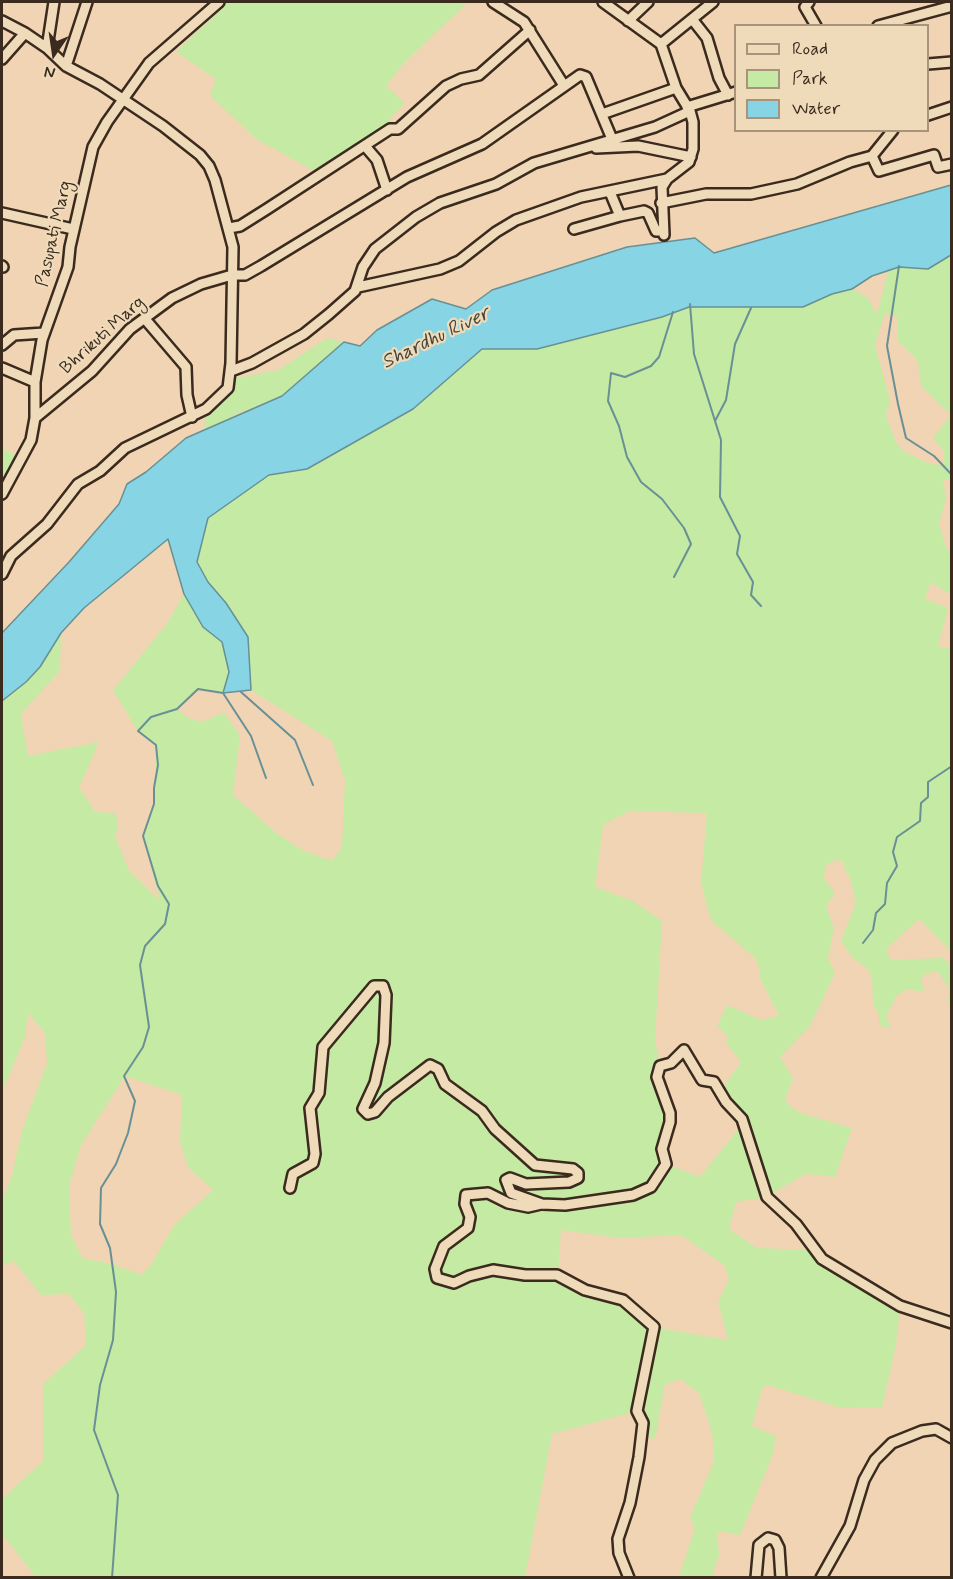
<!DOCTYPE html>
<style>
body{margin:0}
#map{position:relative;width:953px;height:1579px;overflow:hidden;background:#f1d4b3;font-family:Mynerve,sans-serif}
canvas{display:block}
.frame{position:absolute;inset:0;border:3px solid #3b2a1e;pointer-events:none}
.legend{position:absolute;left:734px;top:24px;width:195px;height:108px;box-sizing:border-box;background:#efdbb9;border:2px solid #a7947b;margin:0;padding:8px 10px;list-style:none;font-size:18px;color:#3b2a1e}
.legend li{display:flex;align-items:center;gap:12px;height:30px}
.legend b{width:30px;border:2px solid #a7947b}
.north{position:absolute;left:24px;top:24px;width:60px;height:60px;-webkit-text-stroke:4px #efdbb9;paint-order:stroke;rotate:193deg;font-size:16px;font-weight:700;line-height:24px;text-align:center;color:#3b2a1e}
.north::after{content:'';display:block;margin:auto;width:21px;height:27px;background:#3b2a1e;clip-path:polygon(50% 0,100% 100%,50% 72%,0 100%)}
</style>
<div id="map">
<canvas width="953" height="1579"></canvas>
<div class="frame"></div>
<ul class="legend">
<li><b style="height:8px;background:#efdbb9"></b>Road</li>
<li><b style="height:16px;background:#c5eaa4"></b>Park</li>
<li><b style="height:16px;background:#86d4e4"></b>Water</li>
</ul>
<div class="north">N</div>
</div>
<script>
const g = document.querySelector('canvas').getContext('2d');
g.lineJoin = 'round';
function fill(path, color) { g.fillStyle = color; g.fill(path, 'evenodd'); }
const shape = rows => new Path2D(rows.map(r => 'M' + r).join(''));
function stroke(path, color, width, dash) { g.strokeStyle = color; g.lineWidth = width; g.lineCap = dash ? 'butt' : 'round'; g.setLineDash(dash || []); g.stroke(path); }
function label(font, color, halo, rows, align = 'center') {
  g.font = font + ' Mynerve,sans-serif'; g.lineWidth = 4.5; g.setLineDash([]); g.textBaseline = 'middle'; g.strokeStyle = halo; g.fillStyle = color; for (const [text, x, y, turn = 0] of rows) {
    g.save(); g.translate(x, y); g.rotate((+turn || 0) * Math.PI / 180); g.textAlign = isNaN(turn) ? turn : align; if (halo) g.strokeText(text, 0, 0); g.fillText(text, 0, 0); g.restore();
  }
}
fill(shape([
 [228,2,468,2,404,63,386,86,405,104,389,119,392,122,318,173,256,139,210,95,216,79,176,52],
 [951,256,952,478,943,480,946,499,939,523,946,547,951,555,951,595,931,582,925,599,948,608,938,646,950,649,951,645,951,951,919,919,887,948,890,960,943,958,951,965,951,1012,948,1001,949,988,937,971,923,975,921,981,924,992,907,989,897,995,886,1017,891,1028,880,1026,878,1012,873,1006,872,978,868,969,853,958,841,941,856,902,849,875,845,871,843,861,835,860,826,865,824,878,833,890,834,895,826,906,834,928,828,959,835,973,810,1026,780,1057,793,1078,785,1100,791,1107,801,1113,852,1128,835,1177,805,1174,767,1197,736,1202,729,1229,757,1248,814,1250,900,1306,896,1345,882,1407,841,1408,768,1385,762,1388,752,1426,776,1436,773,1454,740,1535,717,1531,719,1555,712,1577,679,1577,695,1528,690,1518,714,1461,712,1432,699,1393,680,1379,665,1384,655,1439,642,1435,637,1411,552,1434,525,1577,36,1577,2,1534,2,1499,43,1461,43,1384,86,1345,84,1313,69,1294,41,1295,14,1261,2,1266,2,1201,12,1176,22,1131,47,1063,45,1033,28,1013,25,1037,2,1092,2,701,26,682,39,667,61,633,60,671,21,714,28,756,99,742,79,787,95,812,116,813,118,829,115,836,129,871,160,900,143,836,154,804,156,745,138,731,113,690,166,625,184,594,203,627,222,641,229,672,223,693,198,689,177,709,188,718,202,722,224,712,240,736,233,795,275,832,302,850,332,861,342,847,345,780,332,741,251,690,248,637,226,603,208,582,197,562,208,518,269,475,307,469,413,409,482,348,537,349,662,317,689,307,803,307,832,294,852,289,867,297,877,314,888,271,899,267,928,269],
 [885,313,892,313,898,319,898,341,918,361,921,386,951,415,933,438,944,451,944,466,925,462,905,452,897,444,886,416,890,400,875,345],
 [629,811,707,813,701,882,708,911,713,922,754,957,760,969,760,978,779,1016,761,1020,727,1005,717,1026,728,1036,726,1043,741,1062,720,1092,743,1123,700,1177,666,1164,670,1113,657,1077,660,1066,655,1040,662,921,633,901,595,887,603,825],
 [125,1076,182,1095,180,1142,188,1167,213,1190,174,1225,153,1262,142,1275,112,1264,82,1258,71,1234,69,1186,81,1145],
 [561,1230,620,1238,681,1235,725,1266,729,1280,718,1302,728,1340,654,1327,615,1297,558,1275],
 [327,338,344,342,282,396,237,414,204,432,206,409,231,379,278,370],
 [2,448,23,459,2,494]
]), '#c5eaa4');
const water = shape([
 [951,185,951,255,928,269,899,267,872,276,852,289,832,294,803,307,689,307,662,317,537,349,482,349,413,409,307,469,269,475,208,518,197,562,208,582,226,603,248,637,251,690,223,693,229,672,222,642,203,627,184,594,168,539,84,608,61,633,40,667,26,682,2,701,2,633,69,562,119,504,127,484,146,472,186,438,282,396,344,342,360,346,377,330,432,299,466,309,492,290,627,247,695,238,714,253,951,185]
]);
fill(water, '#86d4e4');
stroke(water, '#689095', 1.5);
stroke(shape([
 [899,266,887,346,898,404,906,438,934,456,952,475],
 [690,304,694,354,721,440,720,497,740,536,737,554,753,582,751,595,761,606],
 [673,312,659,357,651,366,625,377,611,373,608,401,619,426,627,457,641,482,662,499,684,528,691,544,674,577],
 [715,421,726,400,735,344,751,308],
 [241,692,295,740,313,785],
 [223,693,251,736,266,778],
 [863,943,873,930,876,913,885,904,887,883,897,866,893,852,897,837,920,821,921,803,928,797,928,782,952,766],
 [112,1578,118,1495,94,1430,100,1385,113,1340,116,1292,110,1248,100,1224,101,1188,116,1164,128,1133,135,1101,124,1076,143,1047,149,1027,140,965,145,946,165,924,169,904,158,886,143,836,154,804,154,788,158,765,156,745,138,731,151,717,177,709,198,689,223,693]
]), '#689095', 2);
const minor = shape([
 [493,2,524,22,563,84],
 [809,2,805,7,816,26],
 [692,19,707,38,719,78,728,95],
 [2,21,25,33,47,48,66,66,100,84,163,126,200,155,209,166,215,180,233,247,231,363,228,388,206,409,125,448,100,471,78,484,47,524,11,556,2,574],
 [628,21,648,2],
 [878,26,952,6],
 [661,44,713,2],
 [47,48,54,2],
 [2,59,25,33],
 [928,64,952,62],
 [66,66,87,2],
 [687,107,736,92],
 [602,114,676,88],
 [928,115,952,107],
 [365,146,377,160,387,190],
 [596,148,638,146,691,157],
 [872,156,879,171,934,155,938,167,952,164],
 [610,192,620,216,644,211,648,213,656,231,663,231],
 [661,203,706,194,751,194,797,184,850,162,872,156,893,130],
 [2,213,73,229],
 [229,228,240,226,267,209,390,129,398,129,446,86,461,79,479,75,530,30],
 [574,229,620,216],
 [664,235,662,187,667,179],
 [2,266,3,267],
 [358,287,440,269,459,261,496,232,516,220,581,197,667,179,689,162,693,149,693,122,690,111,676,88,661,44,603,2],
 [145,319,186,367,187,395,192,417],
 [2,345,14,335,44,333],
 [2,368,35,382],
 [231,371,252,363,304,334,329,314,355,291,363,267,375,249,416,217,440,203,496,184,534,163,655,127,690,111],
 [35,418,92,371,130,329,172,298,201,284,232,275,245,275,261,266,407,177,482,144,580,75,586,77,612,139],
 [2,494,31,440,35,418,35,382,42,340,68,267,70,247,93,147,107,122,149,63,219,2],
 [290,1188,293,1174,313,1163,315,1154,310,1108,319,1093,323,1047,374,986,383,986,386,995,384,1043,375,1083,363,1109,368,1114,375,1112,388,1097,430,1065,438,1069,445,1084,482,1111,495,1129,535,1165,573,1169,578,1173,578,1178,569,1182,526,1184,510,1178,506,1180,511,1193,542,1204,565,1205,633,1195,651,1187,666,1164,662,1149,670,1122,670,1113,657,1077,660,1066,671,1063,684,1050,702,1080,714,1082,726,1102,742,1119,767,1197,796,1224,822,1259,900,1306,952,1323],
 [541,1204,528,1207,508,1203,488,1193,466,1195,465,1204,470,1217,468,1228,444,1246,435,1269,437,1278,454,1283,469,1276,493,1270,525,1275,557,1275,585,1290,623,1300,654,1327,637,1411,643,1423,639,1457,630,1503,618,1539,619,1553,629,1578],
 [756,1578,759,1545,768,1538,775,1540,779,1548,781,1578],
 [821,1578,850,1526,864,1480,875,1460,892,1443,922,1431,936,1429,952,1438]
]);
stroke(minor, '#3b2a1e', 14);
stroke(minor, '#efdbb9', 9);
label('18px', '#3b2a1e', '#efdbb9', [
 ["Pasupati Marg",55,234,-77],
 ["Bhrikuti Marg",103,336,-42]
]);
label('italic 20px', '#46443c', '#efdbb9', [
 ["Shardhu River",436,339,-26]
]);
</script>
